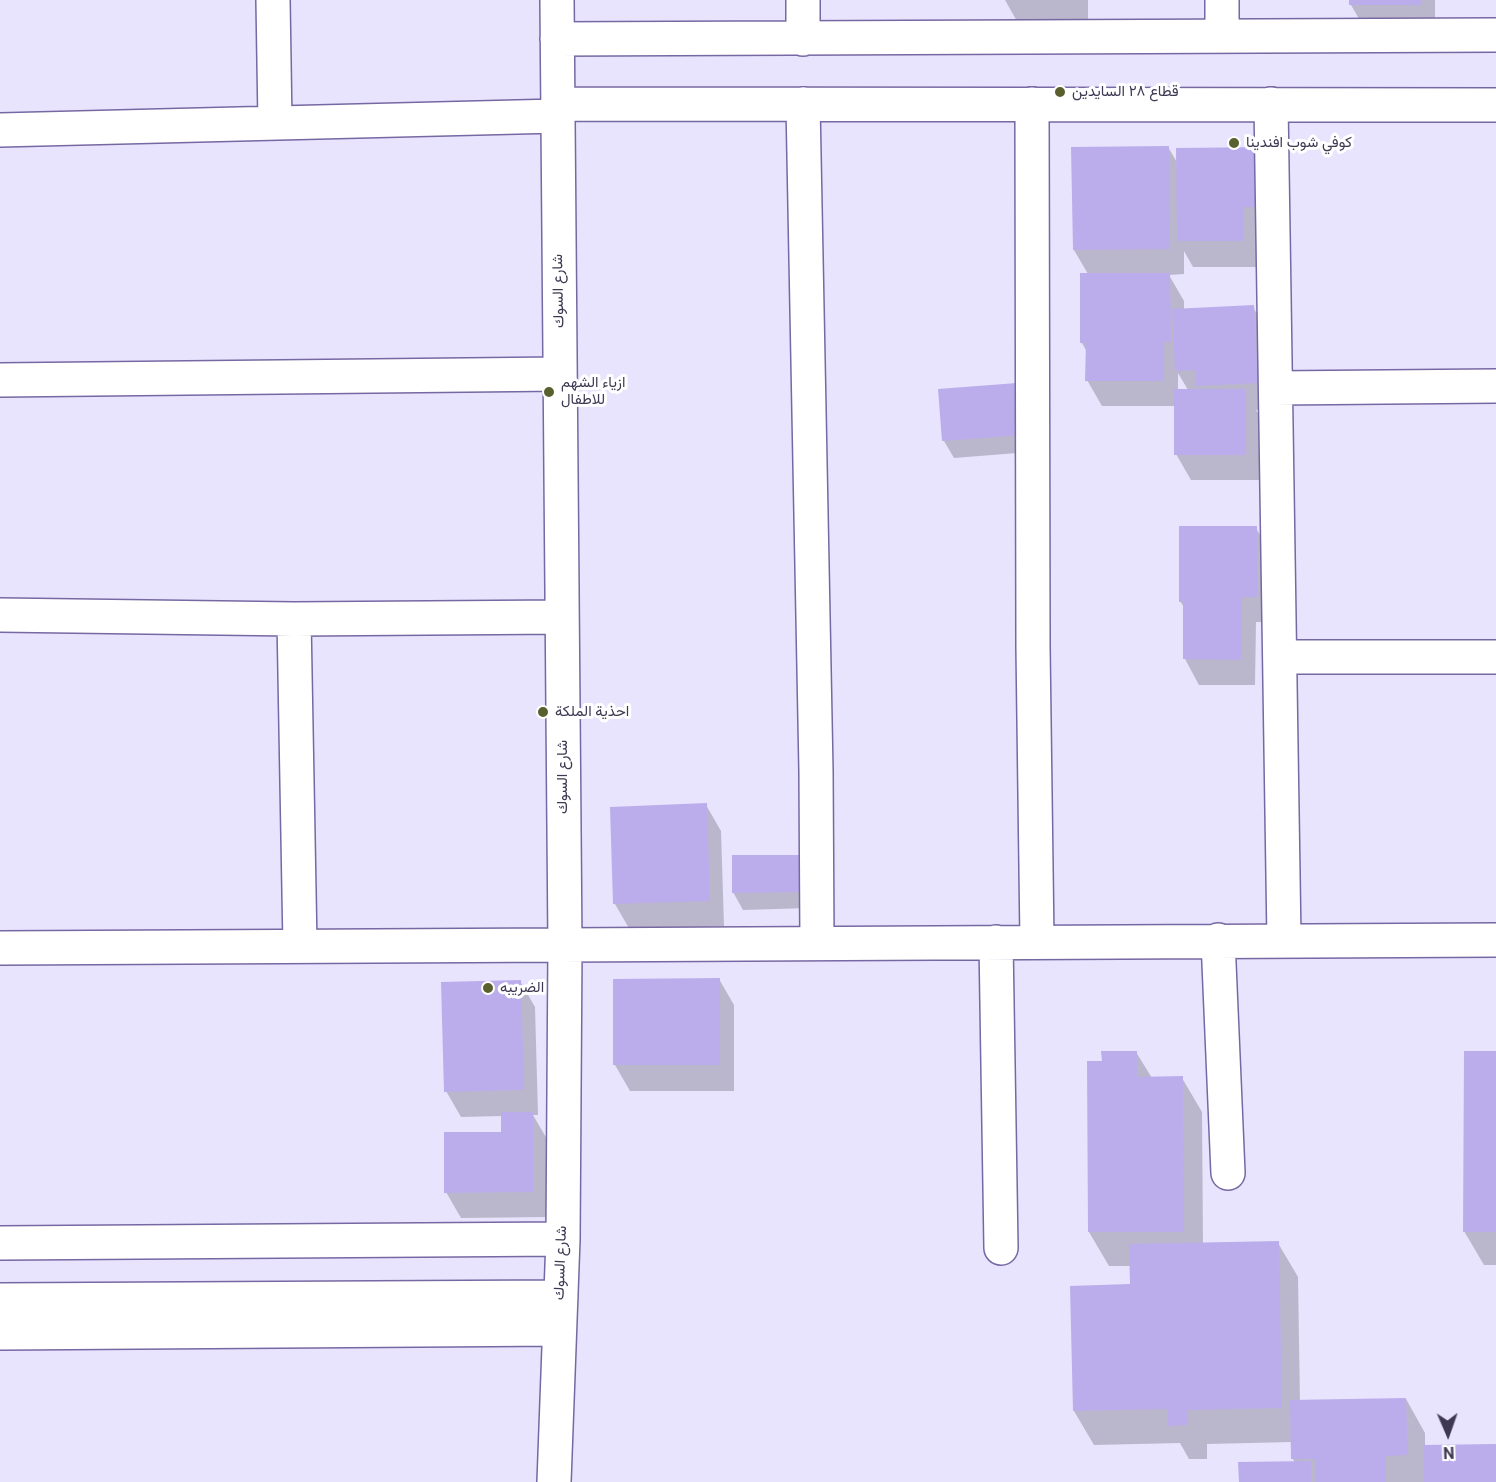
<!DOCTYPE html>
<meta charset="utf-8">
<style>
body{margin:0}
#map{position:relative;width:1496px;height:1482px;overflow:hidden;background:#e9e4fe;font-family:Roboto,sans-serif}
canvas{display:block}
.north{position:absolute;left:1418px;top:1404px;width:60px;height:60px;-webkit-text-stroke:4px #fff;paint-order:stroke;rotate:178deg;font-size:16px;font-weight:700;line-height:24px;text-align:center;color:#3e3852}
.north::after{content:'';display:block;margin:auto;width:21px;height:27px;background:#3e3852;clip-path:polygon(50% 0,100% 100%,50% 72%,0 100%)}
</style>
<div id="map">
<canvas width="1496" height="1482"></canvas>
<div class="north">N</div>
</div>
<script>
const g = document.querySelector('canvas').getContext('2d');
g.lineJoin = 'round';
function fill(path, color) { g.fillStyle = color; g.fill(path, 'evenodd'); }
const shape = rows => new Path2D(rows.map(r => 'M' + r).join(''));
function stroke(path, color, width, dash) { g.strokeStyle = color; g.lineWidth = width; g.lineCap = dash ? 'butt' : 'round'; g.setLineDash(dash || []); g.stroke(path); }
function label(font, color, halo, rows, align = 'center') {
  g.font = font + ' Roboto,Vazirmatn,sans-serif'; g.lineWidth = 6; g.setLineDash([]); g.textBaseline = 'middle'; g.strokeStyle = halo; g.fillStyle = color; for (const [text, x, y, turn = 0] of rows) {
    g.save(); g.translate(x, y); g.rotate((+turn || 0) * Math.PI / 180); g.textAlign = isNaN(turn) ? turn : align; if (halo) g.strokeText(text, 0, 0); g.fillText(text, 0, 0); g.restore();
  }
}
fill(shape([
 [1005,0,1088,0,1088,23,1018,23],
 [1351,0,1435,0,1435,30,1366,31,1351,5],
 [1168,147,1178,164,1269,149,1257,267,1193,267,1184,251,1184,274,1169,275,1184,301,1184,310,1253,307,1268,333,1272,409,1256,410,1260,416,1260,480,1191,480,1176,454,1176,406,1102,406,1087,380,1087,352,1082,343,1082,274,1088,274,1074,250],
 [1178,373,1188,390,1178,390],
 [1016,385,1030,452,954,458,944,441],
 [1256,528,1271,554,1271,622,1256,622,1255,685,1199,685,1185,659,1185,609,1180,601],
 [706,805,721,831,724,926,630,930,615,904],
 [799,857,809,874,809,908,743,910,733,892],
 [719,979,734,1005,734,1091,630,1091,615,1065],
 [520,981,535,1007,538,1115,533,1115,547,1139,547,1217,461,1218,446,1192,503,1133,502,1116,461,1117,446,1091],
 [1136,1052,1152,1078,1182,1078,1202,1112,1203,1244,1278,1243,1298,1277,1300,1402,1406,1399,1425,1433,1425,1446,1496,1445,1496,1482,1240,1482,1295,1463,1293,1459,1292,1442,1207,1444,1207,1459,1189,1459,1180,1443,1094,1445,1074,1411,1131,1286,1131,1266,1109,1266,1089,1232,1088,1063,1103,1063],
 [1496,1052,1496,1265,1484,1265,1464,1231]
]), '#0003');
fill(shape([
 [1349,0,1421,0,1421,5,1349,5],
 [1169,146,1170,249,1073,250,1071,147],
 [1270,147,1270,207,1243,207,1243,241,1177,241,1176,148],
 [1080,273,1170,273,1171,342,1164,342,1164,381,1085,381,1086,343,1080,343],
 [1254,305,1258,383,1196,386,1195,370,1175,371,1172,309],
 [1017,383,1021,435,942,441,938,389],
 [1174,389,1246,389,1246,455,1174,455],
 [1179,526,1257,526,1257,597,1242,597,1241,660,1183,659,1183,601,1179,602],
 [707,803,710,901,613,904,610,807],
 [732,855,800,855,800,892,732,893],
 [720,978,720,1065,613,1065,613,979],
 [521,980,524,1090,444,1092,441,982],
 [1101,1051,1137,1051,1137,1077,1183,1076,1184,1232,1088,1232,1087,1061,1102,1061],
 [1464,1051,1496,1051,1496,1232,1463,1232],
 [501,1112,533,1112,533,1192,444,1193,444,1132,501,1132],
 [1279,1241,1282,1408,1188,1410,1188,1425,1168,1426,1168,1409,1073,1411,1070,1286,1130,1284,1129,1244],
 [1406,1398,1408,1455,1385,1456,1386,1482,1315,1482,1315,1459,1291,1459,1290,1400],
 [1496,1444,1496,1482,1424,1482,1424,1445],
 [1311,1461,1311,1482,1239,1482,1238,1462]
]), '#bbadeb');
const minor = shape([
 [273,0,275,123],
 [803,0,803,39],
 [1222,0,1222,36],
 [557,39,1496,35],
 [557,104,1496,105],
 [803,104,816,771,817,943],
 [1032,104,1033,647,1037,941],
 [1271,104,1284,940],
 [0,130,557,116],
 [0,380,560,374],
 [1276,388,1496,386],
 [0,615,294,619,562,617],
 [294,619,300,946],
 [1280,657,1496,657],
 [1218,940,1228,1173],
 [996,942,1001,1248],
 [0,948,1496,940],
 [0,1243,563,1239],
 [0,1300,561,1297],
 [0,1333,559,1329],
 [554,1482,563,1239,565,945,557,0]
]);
stroke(minor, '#7668a2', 36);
stroke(minor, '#fff', 33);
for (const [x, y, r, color] of [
 [1060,92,6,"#595f2d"],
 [1234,143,6,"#595f2d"],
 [549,392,6,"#595f2d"],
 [543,712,6,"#595f2d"],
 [488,988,6,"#595f2d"]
]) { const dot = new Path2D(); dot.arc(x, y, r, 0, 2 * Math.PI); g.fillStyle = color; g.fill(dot); stroke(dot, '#fff', 2); }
label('15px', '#3e3852', '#fff', [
 ["قطاع ٢٨ السايدين",1072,92],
 ["كوفي شوب افندينا",1246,143],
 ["ازياء الشهم",561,383],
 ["للاطفال",561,400],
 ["احذية الملكة",555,712],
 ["الضريبه",500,988]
], 'left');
label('15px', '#3e3852', '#fff', [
 ["شارع السوك",559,291,-91],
 ["شارع السوك",563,777,-90],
 ["شارع السوك",561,1263,-88]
]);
</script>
